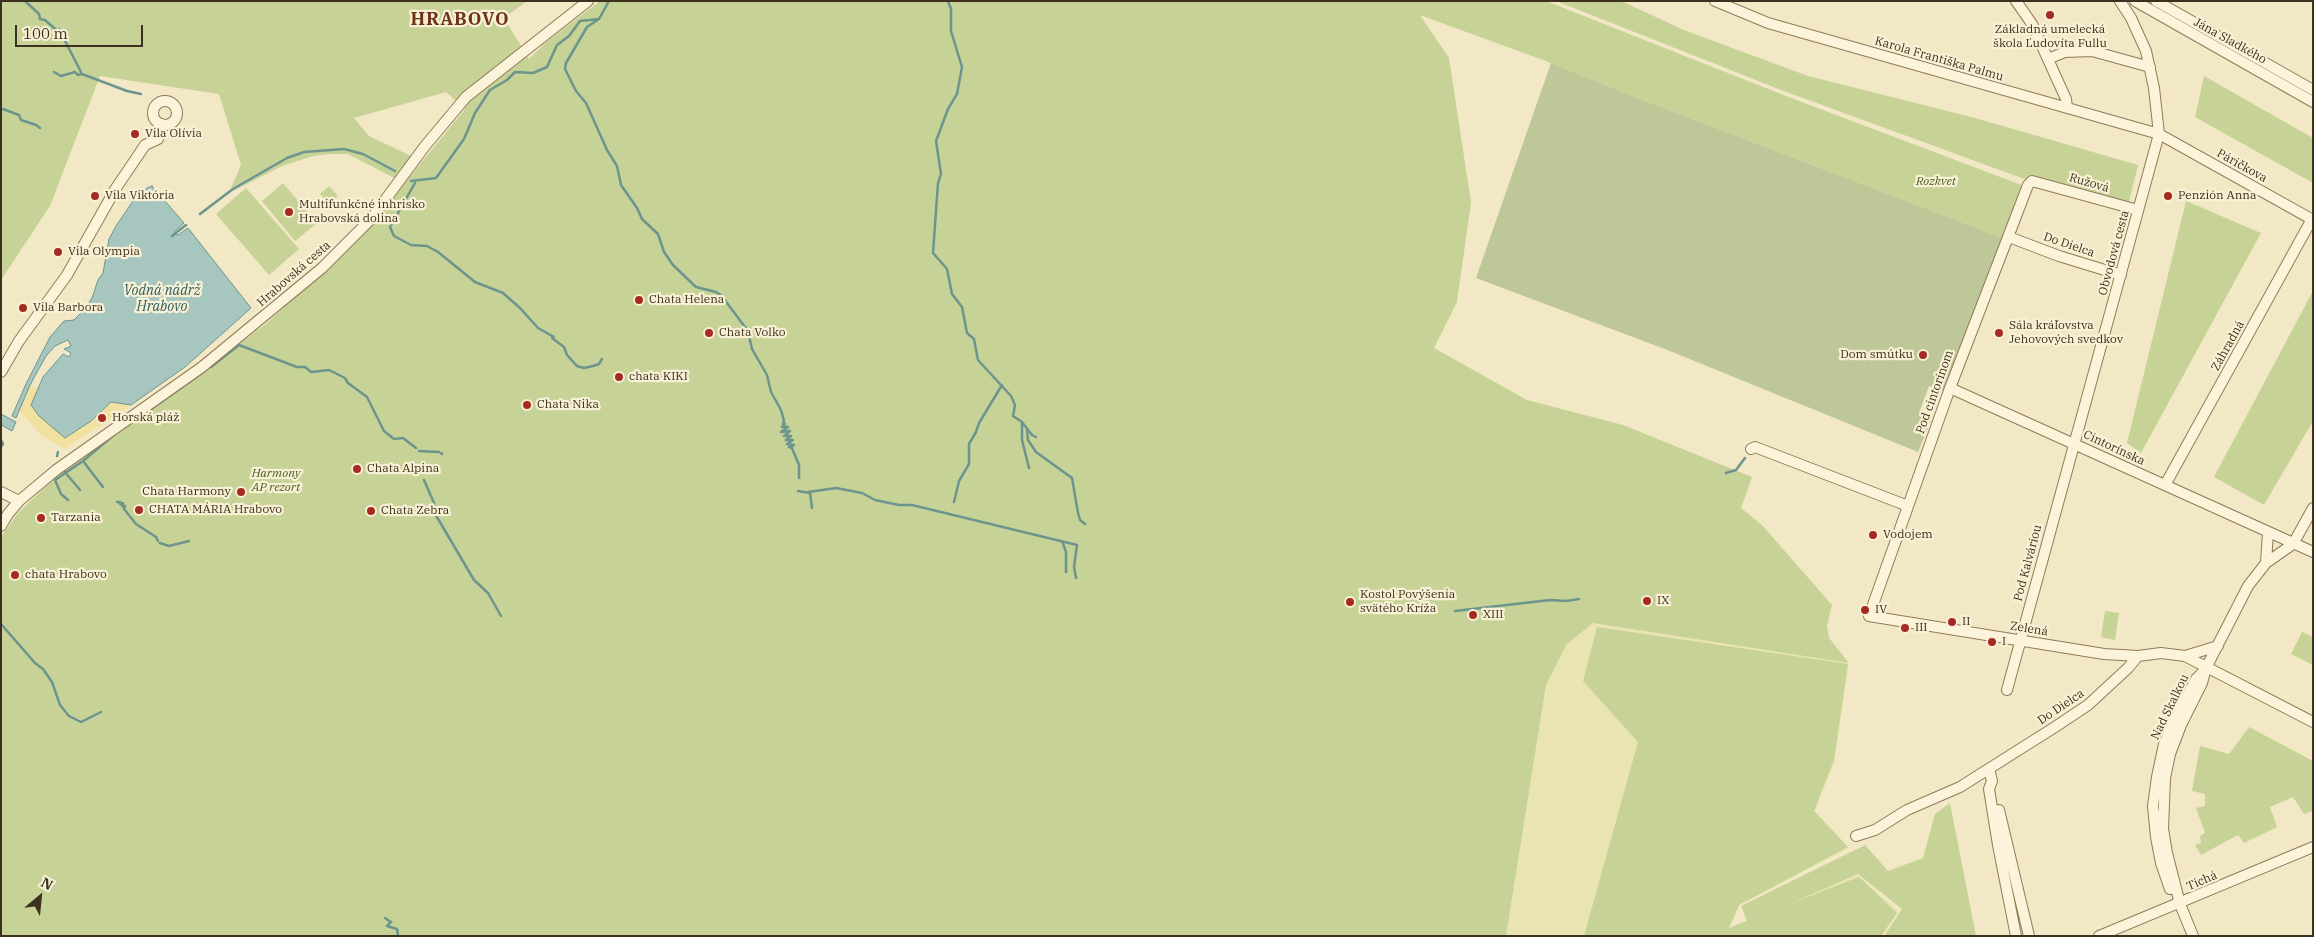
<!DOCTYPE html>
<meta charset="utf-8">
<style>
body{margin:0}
#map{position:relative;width:2314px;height:937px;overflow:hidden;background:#f2e8c5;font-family:"IBM Plex Serif",serif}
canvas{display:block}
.frame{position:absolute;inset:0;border:2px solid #3e301e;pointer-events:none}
.north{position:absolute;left:15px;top:872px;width:50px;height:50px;-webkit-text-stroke:4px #f9f1d5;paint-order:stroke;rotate:28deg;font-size:14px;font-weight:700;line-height:20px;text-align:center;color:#3e301e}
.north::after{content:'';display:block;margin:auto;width:18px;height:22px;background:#3e301e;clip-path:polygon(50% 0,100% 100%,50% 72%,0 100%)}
.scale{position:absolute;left:15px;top:25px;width:128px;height:22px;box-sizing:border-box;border:2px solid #3e301e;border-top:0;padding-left:6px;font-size:15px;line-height:18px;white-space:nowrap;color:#3e301e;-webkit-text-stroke:4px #f9f1d5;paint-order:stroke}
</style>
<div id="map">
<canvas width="2314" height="937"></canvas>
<div class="frame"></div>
<div class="north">N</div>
<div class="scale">100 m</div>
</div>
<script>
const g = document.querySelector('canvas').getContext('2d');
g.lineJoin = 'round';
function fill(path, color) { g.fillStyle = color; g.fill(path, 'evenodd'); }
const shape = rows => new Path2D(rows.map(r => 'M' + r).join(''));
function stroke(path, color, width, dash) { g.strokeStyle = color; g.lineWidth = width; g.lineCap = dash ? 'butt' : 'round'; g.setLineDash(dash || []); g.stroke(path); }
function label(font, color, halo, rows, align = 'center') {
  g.font = font + ' "IBM Plex Serif",serif'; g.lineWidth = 4.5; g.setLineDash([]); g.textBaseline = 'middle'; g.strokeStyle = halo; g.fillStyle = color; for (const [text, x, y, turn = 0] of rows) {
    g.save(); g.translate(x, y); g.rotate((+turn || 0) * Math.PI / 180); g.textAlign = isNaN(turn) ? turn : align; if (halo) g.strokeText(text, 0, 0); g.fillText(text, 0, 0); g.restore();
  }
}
fill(shape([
 [1593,623,1849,663,1835,760,1815,811,1849,848,1740,905,1730,927,1858,875,1899,911,1882,936,1506,936,1546,685,1566,645]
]), '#e9e4b1');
fill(shape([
 [1,1,527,1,504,18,529,59,547,41,600,1,1546,1,1786,96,2024,186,2003,238,1635,97,1551,63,1420,15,1449,58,1471,202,1457,302,1434,348,1527,400,1623,425,1752,477,1741,508,1762,525,1832,605,1827,626,1829,638,1849,663,1593,623,1566,645,1546,685,1506,936,1,936,1,537,18,513,60,473,195,377,267,323,363,234,465,109,446,92,354,118,369,136,411,156,449,110,398,180,348,154,331,154,313,156,282,166,233,191,231,188,241,165,219,94,100,76,50,206,1,280],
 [1556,1,1621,1,1684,30,1808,76,1975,118,2138,165,2129,202,2030,175,2027,180,1781,90],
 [2204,76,2313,138,2313,183,2195,117],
 [283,183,317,223,295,241,262,201],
 [329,186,338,196,329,203,320,194],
 [246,188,299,249,269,275,216,214],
 [2186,201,2261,233,2141,453,2127,443],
 [2313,291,2313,421,2264,505,2214,477],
 [2105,611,2119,613,2115,640,2101,637],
 [1597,627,1848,664,1834,760,1814,811,1848,847,1739,905,1729,928,1747,921,1741,906,1865,845,1888,871,1923,858,1935,814,1950,803,1976,936,1884,936,1902,909,1858,874,1787,905,1859,877,1897,913,1881,936,1584,936,1638,742,1583,681],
 [2302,632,2313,637,2313,665,2291,654],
 [2249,727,2313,761,2313,811,2304,814,2293,797,2270,807,2277,827,2244,843,2238,835,2201,855,2195,845,2201,843,2200,836,2205,833,2196,808,2205,806,2205,794,2192,791,2200,746,2229,754]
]), '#c7d297');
fill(shape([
 [30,385,38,389,31,405,39,416,91,421,111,402,131,405,65,449,42,436,19,411]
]), '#f1e1a0');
fill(shape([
 [1551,63,1635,97,2003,238,1944,392,1929,386,1920,410,1933,415,1918,452,1670,351,1476,278]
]), '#bdc797');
const water = shape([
 [152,186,184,223,175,231,174,234,178,235,188,228,251,308,185,367,131,405,111,402,91,421,65,438,39,416,31,405,43,377,63,354,69,357,71,353,64,349,71,346,68,340,55,346,46,356,30,385,16,418,12,416,26,384,50,337,64,321,74,320,85,309,92,298,98,280,103,273,109,239,116,226,135,198,147,188,152,186],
 [1,414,16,422,12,431,1,425,1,414]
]);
fill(water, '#a7c6bf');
stroke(water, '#6c958e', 1);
stroke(shape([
 [25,1,39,14,40,19,45,20,61,34],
 [948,1,951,9,951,31,962,67,957,94,948,109,936,141,941,174,938,183,933,253,947,269,952,294,962,307,967,333,974,339,978,360,1011,396,1015,405,1013,416,1022,422,1032,435,1036,437],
 [599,19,587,27,566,63,565,69,576,91,586,103,607,150,617,166,621,185,637,208,642,219,658,234,664,252,673,265,696,287,716,292,721,295,748,331,752,349,767,375,771,392,781,410,784,421,783,424,785,424,782,427,788,427,781,432,790,431,784,436,791,436,786,440,793,440,787,444,794,445,789,447,792,448,799,465,799,478],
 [59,29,82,74,127,91,141,94],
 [54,72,61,76,75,72,78,75,82,74],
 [3,109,19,115,21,120,36,125,40,128],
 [411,181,436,178,464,139,475,113,490,90,507,80,515,72,533,73,547,67,557,45,569,36,580,21,599,19,609,1],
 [415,183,390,227,394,236,411,245,427,246,438,252,475,282,503,293,520,308,538,328,554,337],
 [200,214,233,189,287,158,304,152,344,149,363,154,395,171],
 [172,236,186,225],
 [552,338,564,347,567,355,577,366,584,368,593,366,599,364,602,359],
 [211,367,239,345,297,367,305,367,311,372,329,370,345,378,348,383,367,397,384,431,394,439,403,438,416,448],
 [144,414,202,373],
 [1022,423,1022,440,1029,468],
 [1027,430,1028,440,1036,452,1072,478,1078,513,1080,520,1085,524],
 [1,440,3,444,1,447],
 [419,451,439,452],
 [441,453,442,454],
 [57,456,58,452],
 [83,461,103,487],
 [64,471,80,490],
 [1726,473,1736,470,1745,458],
 [424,480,434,503,434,512,474,580,488,593,501,616],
 [798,491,810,493,812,508],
 [808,492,836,488,862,493,875,500,899,505,912,505,1077,545,1074,567,1076,578],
 [68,500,61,494,55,480,83,461,115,434],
 [117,502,120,502,120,504,123,503,122,506,125,506,124,509,136,524,156,537,158,541],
 [954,502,959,481,969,464,969,444,976,432,979,423,1002,385],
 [1062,541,1066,552,1066,572],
 [160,543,169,546,189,541],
 [1455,611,1550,600,1566,601,1579,599],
 [1,624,35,663,43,669,52,682,60,705,69,716,81,722,101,712],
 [385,918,391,922,387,926,397,929,398,936]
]), '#6c958e', 2.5);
const minor = shape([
 [1715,1,1768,23,2159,134,2313,220],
 [2016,1,2032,24,2066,99,2067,108],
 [2135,1,2313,102],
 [2156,1,2313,90],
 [2048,59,2065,52,2092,51,2150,67],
 '153 113a12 12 0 1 1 24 0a12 12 0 1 1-24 0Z',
 [2138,210,2032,181,2028,185,1950,388,1869,616,2104,654,2138,656,2161,653,2185,656,2313,722],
 [2009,237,2059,256,2121,275],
 [1,372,19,341,67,275,116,188,137,157,145,145,158,139,162,124],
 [1950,388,2313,552],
 [1751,449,1755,447,1908,506],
 [2165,485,2312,219],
 [1,492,19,501],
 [1,526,8,514,19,501,56,470,202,367,322,268,371,219,425,146,466,97,588,1],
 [2266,563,2268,532],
 [2185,656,2218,646],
 [2007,690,2159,134,2154,88,2146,51,2131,18,2120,1],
 [1989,769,1992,781,1989,789,1998,845,2016,936],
 [1999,810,2029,936],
 [1856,836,1875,830,1907,810,1960,787,2055,727,2088,705,2128,668,2138,656],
 [2170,889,2161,863,2156,837,2153,806,2157,777,2164,744,2173,723,2196,679,2206,669],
 [2099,936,2313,847],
 [2193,936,2180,904,2167,853,2163,829,2165,778,2170,754,2181,725,2202,683,2206,668,2248,586,2266,563,2293,544,2313,508]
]);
stroke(minor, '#907a59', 12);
stroke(minor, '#fcf4da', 10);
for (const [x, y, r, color] of [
 [2050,15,5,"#a52b22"],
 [135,134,5,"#a52b22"],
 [95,196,5,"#a52b22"],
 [2168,196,5,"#a52b22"],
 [289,212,5,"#a52b22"],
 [58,252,5,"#a52b22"],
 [639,300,5,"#a52b22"],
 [23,308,5,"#a52b22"],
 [709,333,5,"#a52b22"],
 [1999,333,5,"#a52b22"],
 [1923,355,5,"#a52b22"],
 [619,377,5,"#a52b22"],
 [527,405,5,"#a52b22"],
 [102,418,5,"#a52b22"],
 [357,469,5,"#a52b22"],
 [241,492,5,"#a52b22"],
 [139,510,5,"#a52b22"],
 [371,511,5,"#a52b22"],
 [41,518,5,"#a52b22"],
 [1873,535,5,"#a52b22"],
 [15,575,5,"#a52b22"],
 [1647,601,5,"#a52b22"],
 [1350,602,5,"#a52b22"],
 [1865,610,5,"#a52b22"],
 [1473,615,5,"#a52b22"],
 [1952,622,5,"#a52b22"],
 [1905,628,5,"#a52b22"],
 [1992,642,5,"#a52b22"]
]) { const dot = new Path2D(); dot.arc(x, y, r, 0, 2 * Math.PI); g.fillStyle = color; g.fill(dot); stroke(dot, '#f9f1d5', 2); }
label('12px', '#3e301e', '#f9f1d5', [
 ["Základná umelecká",2050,30,"center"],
 ["škola Ľudovíta Fullu",2050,44,"center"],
 ["Vila Olívia",145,134],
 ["Vila Viktória",105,196],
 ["Penzión Anna",2178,196],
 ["Multifunkčné inhrisko",299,205],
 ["Hrabovská dolina",299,219],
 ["Vila Olympia",68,252],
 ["Chata Helena",649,300],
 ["Vila Barbora",33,308],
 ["Sála kráľovstva",2009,326],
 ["Jehovových svedkov",2009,340],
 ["Chata Volko",719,333],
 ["Dom smútku",1913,355,"right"],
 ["chata KIKI",629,377],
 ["Chata Nika",537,405],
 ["Horská pláž",112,418],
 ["Chata Alpina",367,469],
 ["Chata Harmony",231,492,"right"],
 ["CHATA MÁRIA Hrabovo",149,510],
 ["Chata Zebra",381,511],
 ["Tarzania",51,518],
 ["Vodojem",1883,535],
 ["chata Hrabovo",25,575],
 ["Kostol Povýšenia",1360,595],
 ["svätého Kríža",1360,609],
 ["IX",1657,601],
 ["IV",1875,610],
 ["XIII",1483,615],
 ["II",1962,622],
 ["III",1915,628],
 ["I",2002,642]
], 'left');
label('12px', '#3e301e', '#f9f1d5', [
 ["Jána Sladkého",2230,41,29],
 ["Karola Františka Palmu",1939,59,16],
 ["Páričkova",2242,166,29],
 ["Ružová",2089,183,16],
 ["Do Dielca",2069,245,19],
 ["Obvodová cesta",2114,253,-75],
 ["Hrabovská cesta",294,274,-41],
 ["Záhradná",2228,346,-61],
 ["Pod cintorínom",1935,392,-70],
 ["Cintorínska",2114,448,25],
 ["Pod Kalváriou",2028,563,-75],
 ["Zelená",2029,629,9],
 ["Do Dielca",2061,707,-34],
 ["Nad Skalkou",2170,707,-64],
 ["Tichá",2202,881,-23]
]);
label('italic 12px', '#4a5d22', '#f9f1d5', [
 ["Rozkvet",1936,182],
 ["Harmony",276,474],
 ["AP rezort",276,488]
]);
label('italic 14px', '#2c5f60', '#f9f1d5', [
 ["Vodná nádrž",162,291],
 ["Hrabovo",162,307]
]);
g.letterSpacing = '1px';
label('bold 18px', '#703219', '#f9f1d5', [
 ["HRABOVO",460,20]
]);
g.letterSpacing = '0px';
</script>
